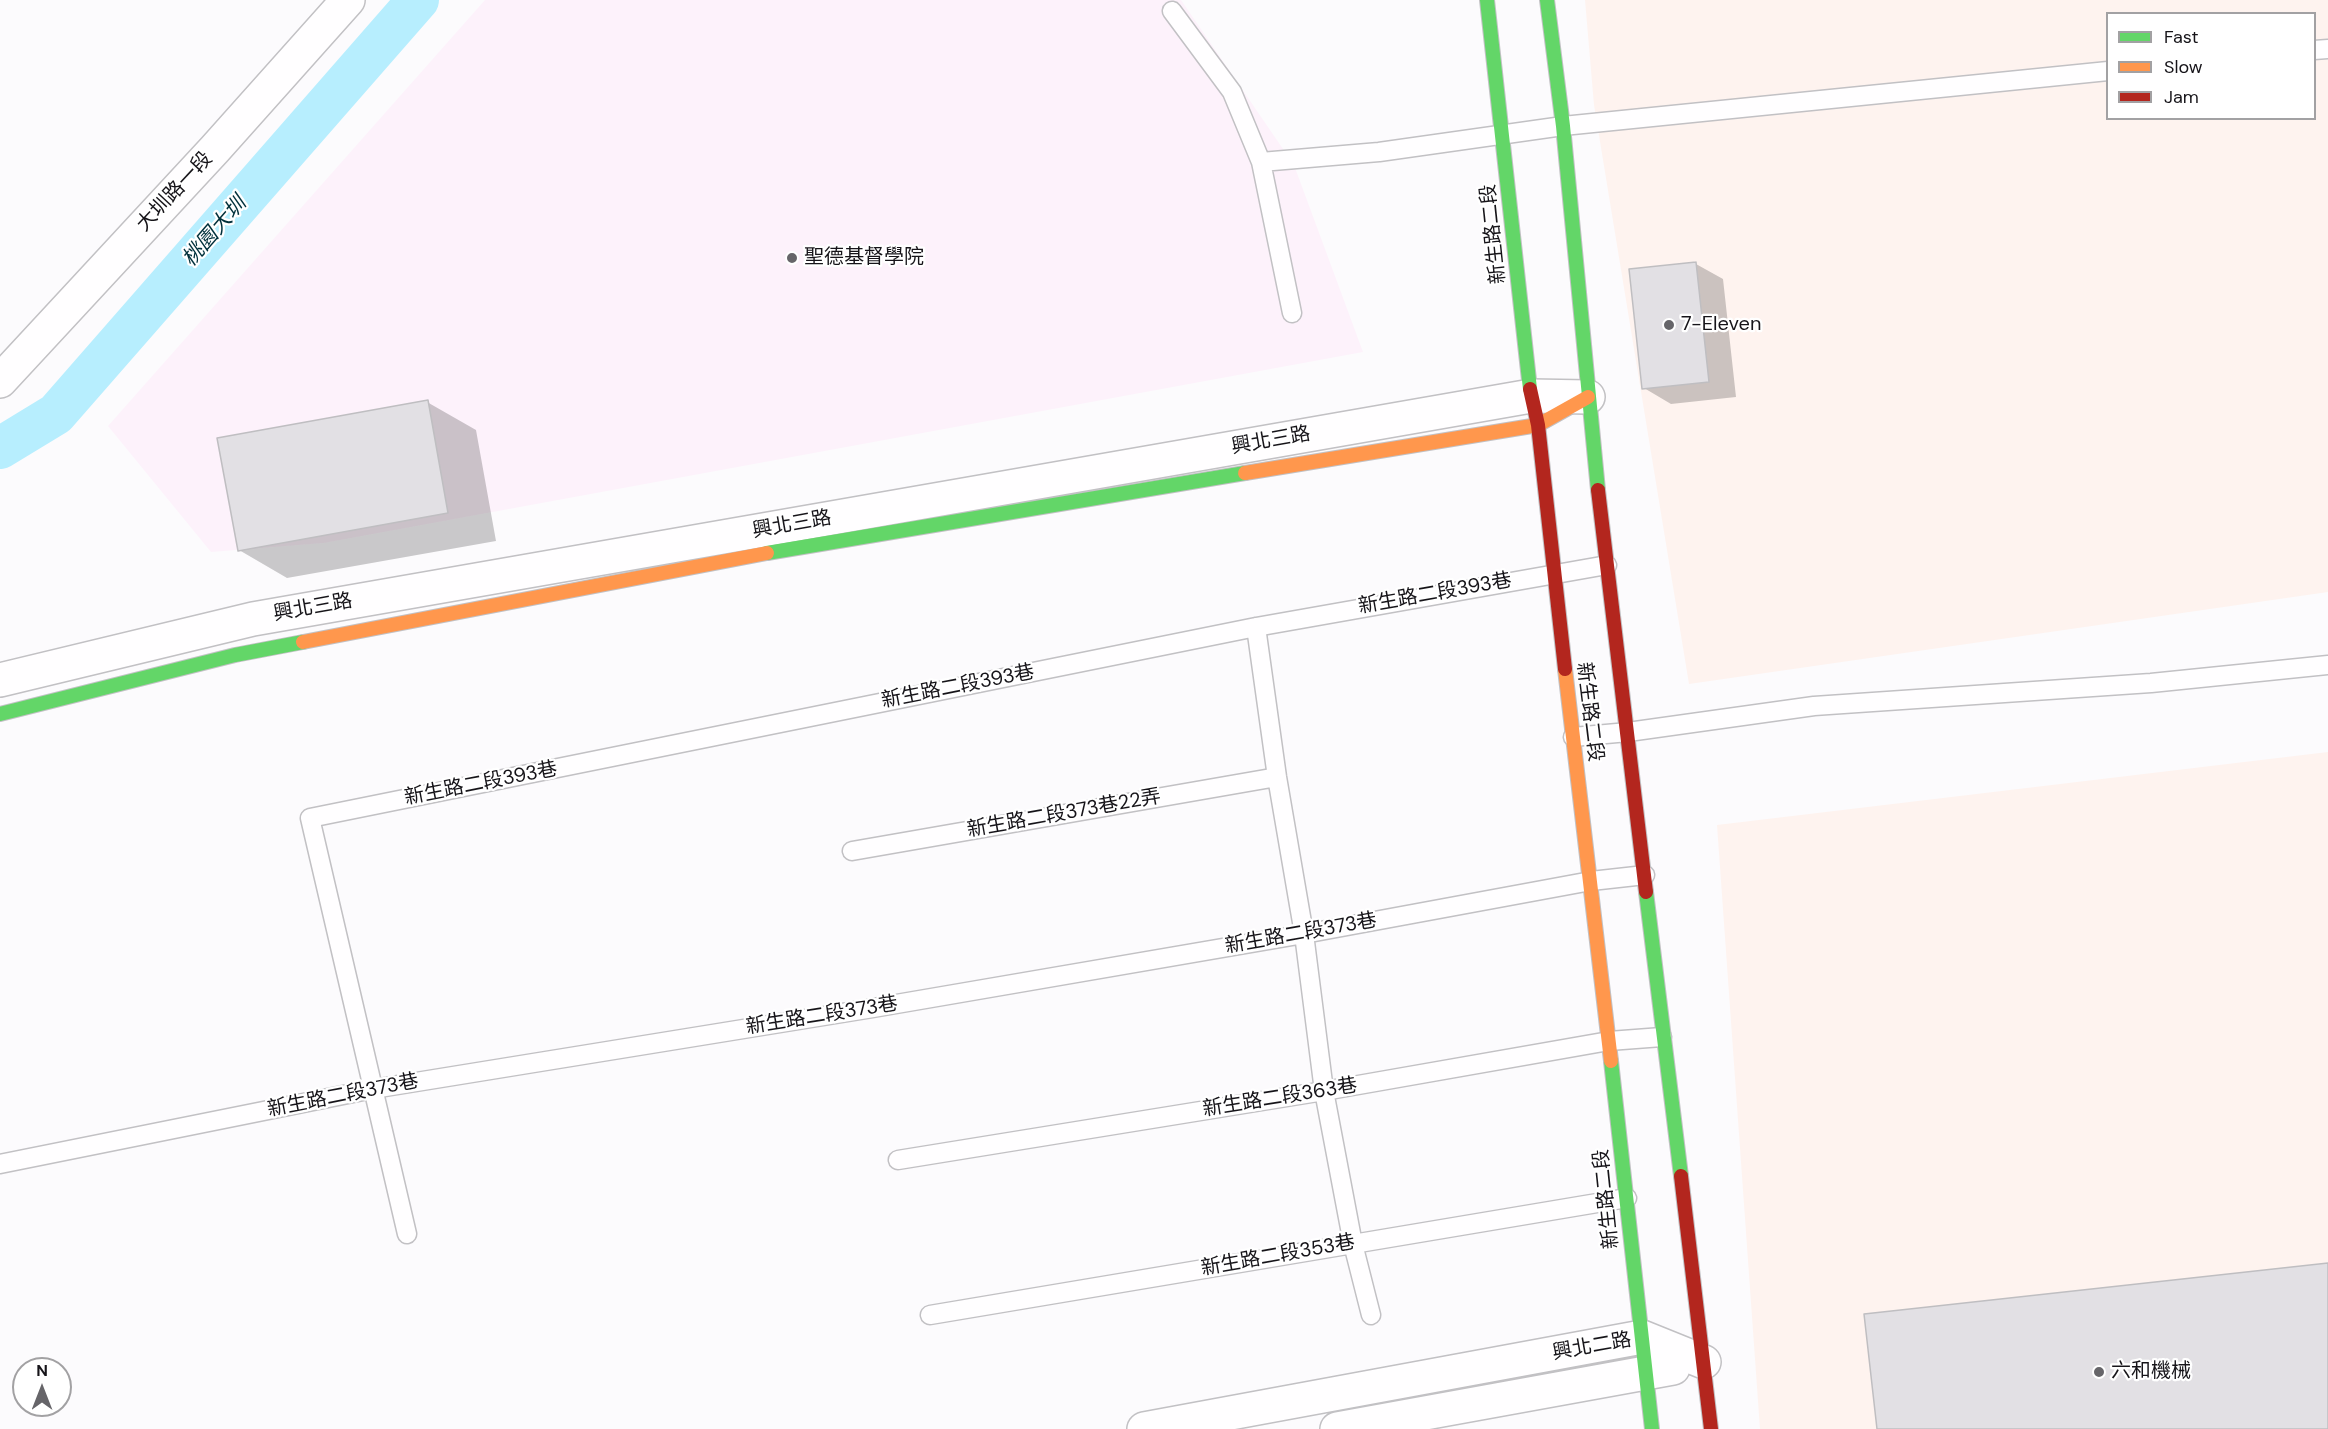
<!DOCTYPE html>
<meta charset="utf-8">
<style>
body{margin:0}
#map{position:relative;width:2328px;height:1429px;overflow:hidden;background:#fcfbfd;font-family:"DM Sans",sans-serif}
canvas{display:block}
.legend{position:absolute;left:2106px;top:12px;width:210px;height:108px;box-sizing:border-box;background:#fff;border:2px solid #a2a1a3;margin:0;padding:8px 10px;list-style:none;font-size:18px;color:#161419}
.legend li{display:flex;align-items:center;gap:12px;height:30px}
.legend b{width:30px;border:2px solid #a2a1a3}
.north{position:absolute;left:12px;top:1357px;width:60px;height:60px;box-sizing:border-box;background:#fff;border:2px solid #a2a1a3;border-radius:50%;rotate:0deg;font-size:16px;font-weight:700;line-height:24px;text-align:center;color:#161419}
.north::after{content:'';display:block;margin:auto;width:21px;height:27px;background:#666569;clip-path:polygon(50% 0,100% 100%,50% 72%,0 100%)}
</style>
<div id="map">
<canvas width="2328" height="1429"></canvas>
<ul class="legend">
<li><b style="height:8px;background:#63d668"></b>Fast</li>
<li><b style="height:8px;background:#ff974d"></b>Slow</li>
<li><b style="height:8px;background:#b3261e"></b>Jam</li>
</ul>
<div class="north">N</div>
</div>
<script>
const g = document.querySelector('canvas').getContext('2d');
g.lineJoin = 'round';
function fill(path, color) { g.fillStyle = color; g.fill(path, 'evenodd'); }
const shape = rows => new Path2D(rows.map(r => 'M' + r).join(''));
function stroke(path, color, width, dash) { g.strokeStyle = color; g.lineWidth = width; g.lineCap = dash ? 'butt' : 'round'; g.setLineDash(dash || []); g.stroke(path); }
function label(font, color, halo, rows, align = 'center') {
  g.font = font + ' "DM Sans","Noto Sans TC",sans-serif'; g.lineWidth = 4.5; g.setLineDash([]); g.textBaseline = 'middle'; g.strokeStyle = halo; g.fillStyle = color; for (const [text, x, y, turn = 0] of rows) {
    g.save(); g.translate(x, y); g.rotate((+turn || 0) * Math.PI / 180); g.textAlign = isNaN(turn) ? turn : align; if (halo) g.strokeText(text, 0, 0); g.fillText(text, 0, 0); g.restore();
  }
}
fill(shape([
 [1585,0,2328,0,2328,592,1689,684,1594,105],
 [2108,14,2314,14,2314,118,2108,118],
 [2328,752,2328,1429,1760,1429,1717,825]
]), '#fef3ef');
fill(shape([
 [485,0,1181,0,1294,165,1363,352,324,543,211,552,108,426]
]), '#fdf2fb');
fill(shape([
 [1696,264,1723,279,1736,397,1671,404,1644,388],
 [427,402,476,430,496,541,287,578,239,550]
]), '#0003');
stroke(shape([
 [0,448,56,414,418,0]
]), '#b7eefe', 42);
const building = shape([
 [1696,262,1709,382,1642,389,1629,269,1696,262],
 [428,400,448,513,238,551,217,438,428,400],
 [2328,1263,2328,1429,1877,1429,1864,1314,2328,1263]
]);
fill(building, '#e2e0e4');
stroke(building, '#bfbec1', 1.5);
const lane = shape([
 [1172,11,1232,92,1261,162,1379,152,1563,126,2108,71],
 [2314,50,2328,49],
 [1261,162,1292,313],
 [1256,627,1277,777,1304,934,1324,1091,1353,1244,1371,1315],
 [1573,737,1628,732,1814,706,2151,683,2328,665],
 [852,851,1277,777],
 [898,1160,1324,1091,1609,1041,1662,1037],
 [0,1164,373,1089,873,1008,1304,934,1591,881,1645,875],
 [407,1234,310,818,1256,627,1607,565],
 [930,1315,1627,1198]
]);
const street = shape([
 [0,381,215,149,348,0],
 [0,680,253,619,1531,396,1588,397],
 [1144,1429,1642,1337,1704,1362],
 [1337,1429,1673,1368]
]);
const fast = shape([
 [1487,0,1530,389],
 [1547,0,1563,126,1598,490],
 [767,553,1245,473],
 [0,714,235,655,303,642],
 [1646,892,1681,1176],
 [1611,1061,1652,1429]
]);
const slow = shape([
 [1245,473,1538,425,1588,397],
 [303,642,767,553],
 [1565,669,1611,1061]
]);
const jam = shape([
 [1530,389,1538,425,1565,669],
 [1598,490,1646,892],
 [1681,1176,1711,1429]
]);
stroke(lane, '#c2c1c4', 21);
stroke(street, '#c2c1c4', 36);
stroke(fast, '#c2c1c4', 16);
stroke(slow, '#c2c1c4', 16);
stroke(jam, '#c2c1c4', 16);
stroke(lane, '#fffeff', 18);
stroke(street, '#fffeff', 33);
stroke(fast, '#63d668', 14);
stroke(slow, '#ff974d', 14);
stroke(jam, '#b3261e', 14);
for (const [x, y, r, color] of [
 [792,258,6,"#666569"],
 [1669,325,6,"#666569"],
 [2099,1372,6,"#666569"]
]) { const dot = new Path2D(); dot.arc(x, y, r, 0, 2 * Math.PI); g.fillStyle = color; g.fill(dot); stroke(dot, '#fff', 2); }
label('20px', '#161419', '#fff', [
 ["大圳路一段",175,192,-47],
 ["新生路二段",1494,234,-96],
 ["興北三路",1271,441,-10],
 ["興北三路",792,525,-10],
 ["新生路二段393巷",1435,594,-10],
 ["興北三路",313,608,-10],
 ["新生路二段393巷",958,687,-11],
 ["新生路二段",1589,712,83],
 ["新生路二段393巷",481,784,-11],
 ["新生路二段373巷22弄",1064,814,-10],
 ["新生路二段373巷",1301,934,-10],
 ["新生路二段373巷",822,1016,-9],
 ["新生路二段373巷",343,1096,-11],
 ["新生路二段363巷",1280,1098,-9],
 ["新生路二段",1607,1199,-96],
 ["新生路二段353巷",1278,1256,-10],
 ["興北二路",1592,1347,-10]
]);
label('20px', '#161419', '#fff', [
 ["聖德基督學院",804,258],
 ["7-Eleven",1681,325],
 ["六和機械",2111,1372]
], 'left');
label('italic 21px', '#00303b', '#fff', [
 ["桃園大圳",215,232,-49]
]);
</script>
